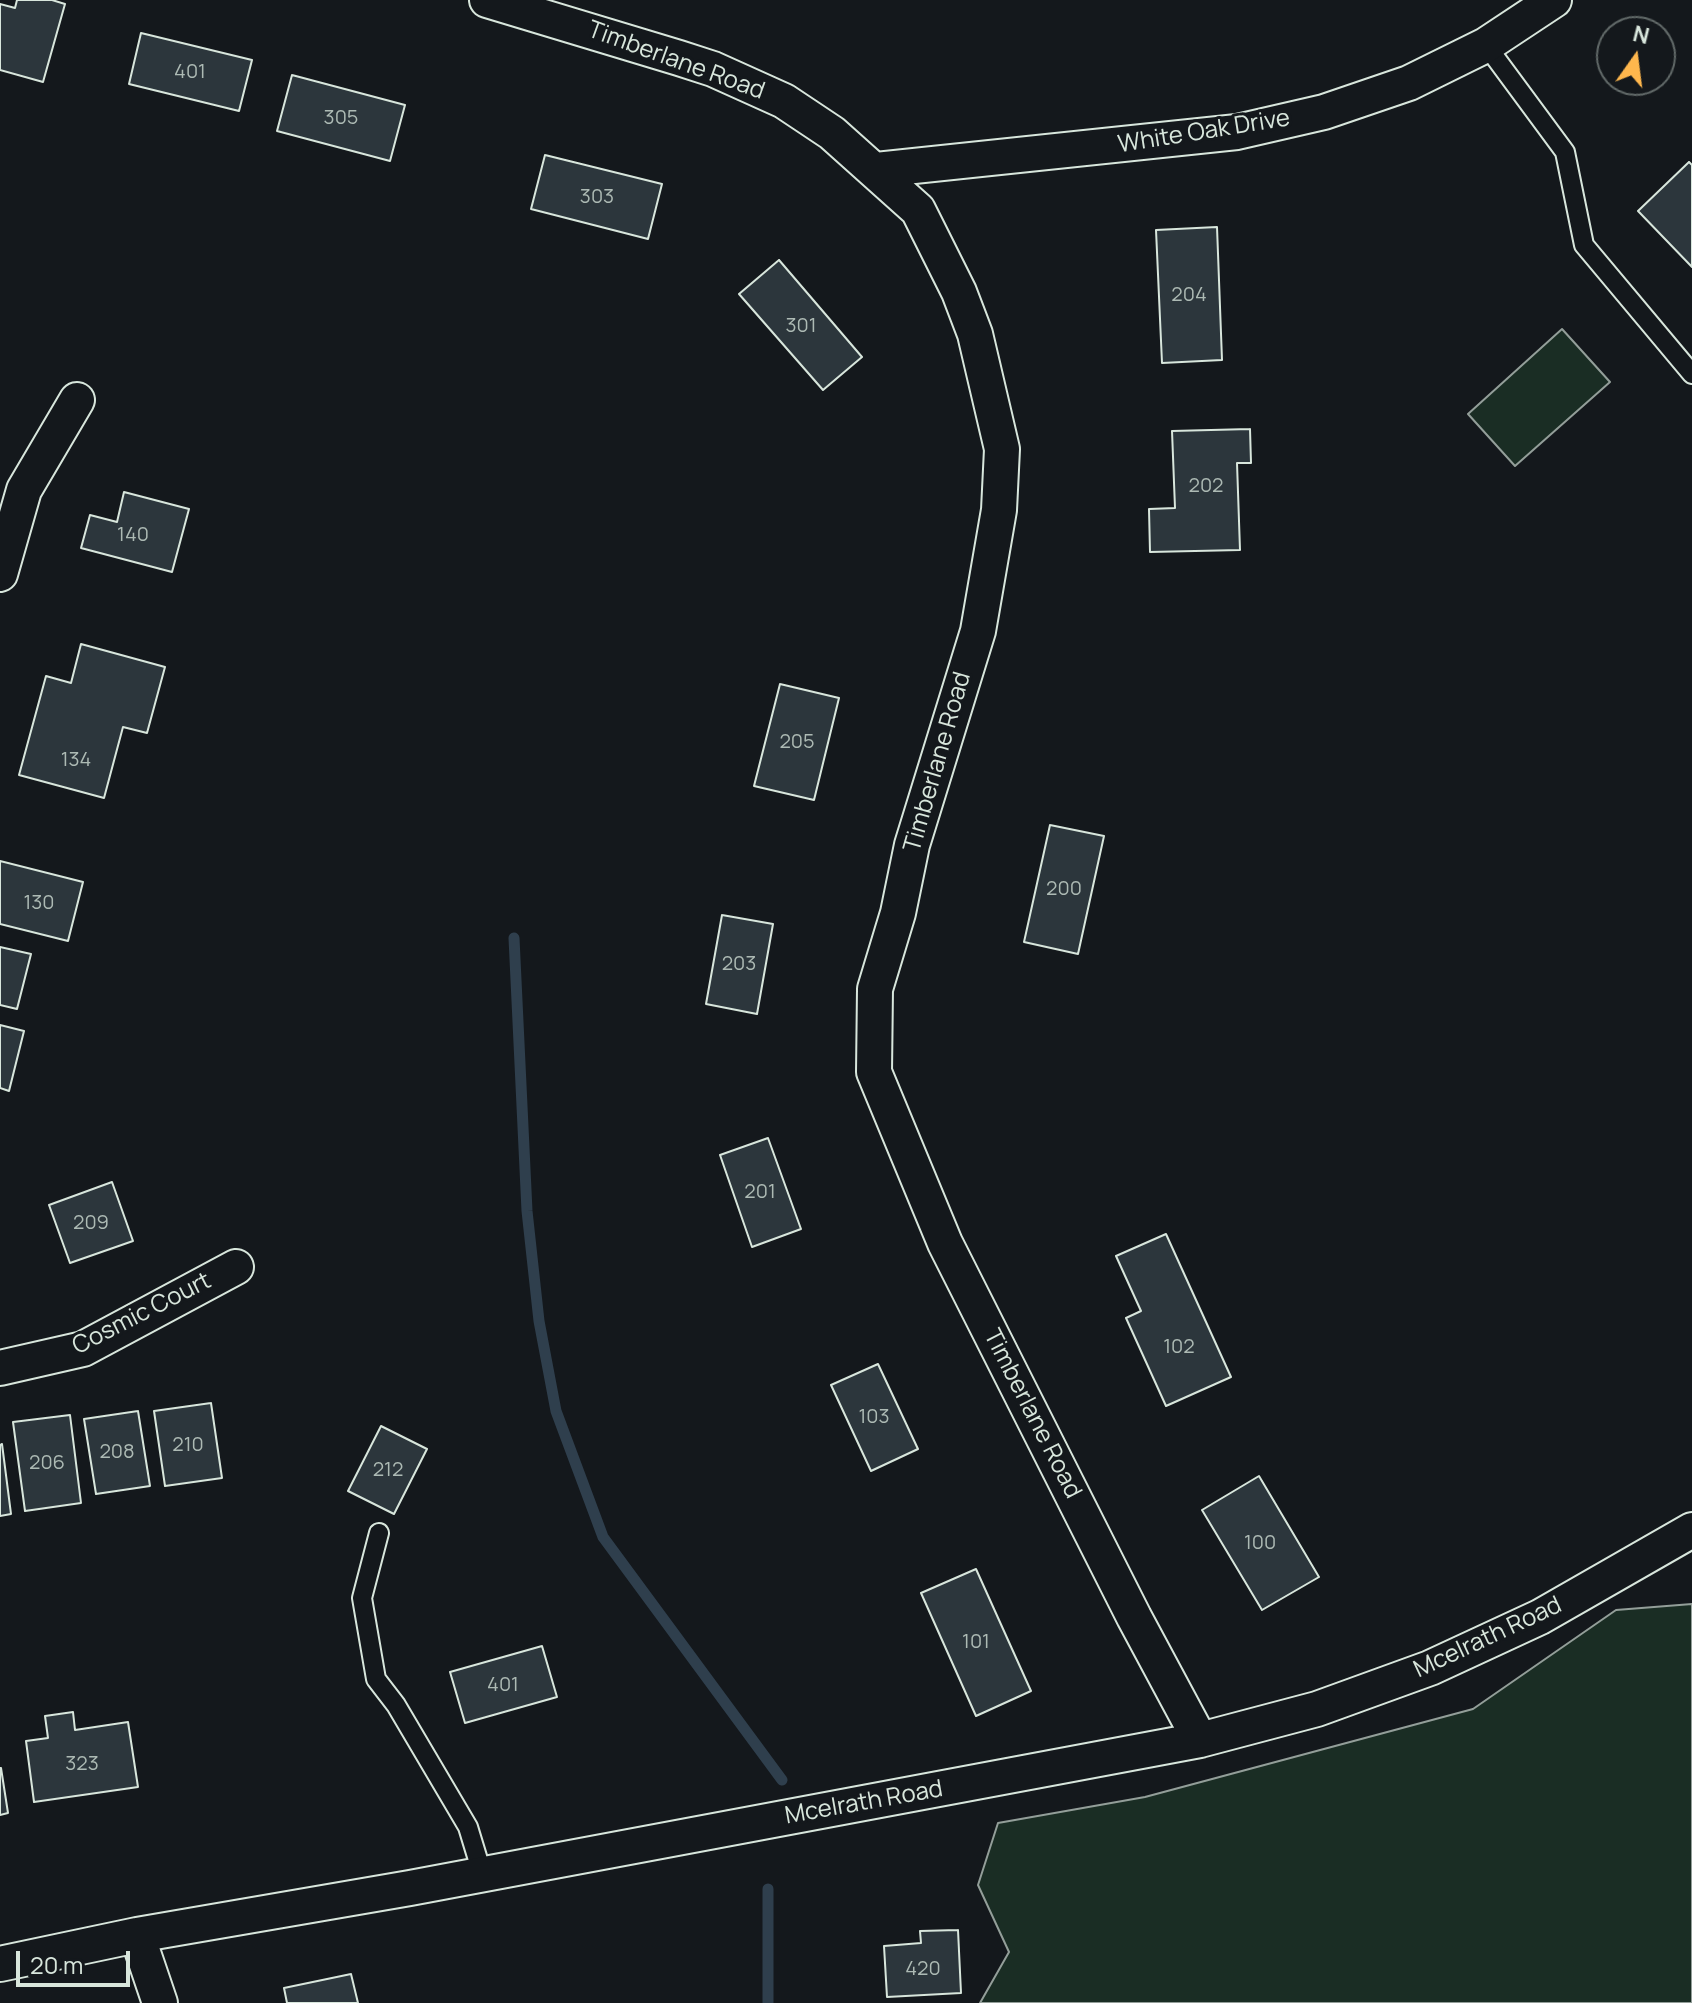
<!DOCTYPE html>
<style>
body{margin:0}
#map{position:relative;width:1692px;height:2003px;overflow:hidden;background:#14181c;font-family:Manrope,sans-serif}
canvas{display:block}
.north{position:absolute;left:1596px;top:16px;width:80px;height:80px;box-sizing:border-box;background:#14181c;border:2px solid #626a69;border-radius:50%;rotate:14deg;font-size:22px;font-weight:700;line-height:32px;text-align:center;color:#d8e6dc}
.north::after{content:'';display:block;margin:auto;width:28px;height:36px;background:#ffb74d;clip-path:polygon(50% 0,100% 100%,50% 72%,0 100%)}
.scale{position:absolute;left:16px;top:1951px;width:114px;height:36px;box-sizing:border-box;border:4px solid #d8e6dc;border-top:0;padding-left:10px;font-size:24px;line-height:28px;white-space:nowrap;color:#d8e6dc;-webkit-text-stroke:6px #14181c;paint-order:stroke}
</style>
<div id="map">
<canvas width="1692" height="2003"></canvas>
<div class="north">N</div>
<div class="scale">20 m</div>
</div>
<script>
const g = document.querySelector('canvas').getContext('2d');
g.lineJoin = 'round';
function fill(path, color) { g.fillStyle = color; g.fill(path, 'evenodd'); }
const shape = rows => new Path2D(rows.map(r => 'M' + r).join(''));
function stroke(path, color, width, dash) { g.strokeStyle = color; g.lineWidth = width; g.lineCap = dash ? 'butt' : 'round'; g.setLineDash(dash || []); g.stroke(path); }
function label(font, color, halo, rows, align = 'center') {
  g.font = font + ' Manrope,sans-serif'; g.lineWidth = 6; g.setLineDash([]); g.textBaseline = 'middle'; g.strokeStyle = halo; g.fillStyle = color; for (const [text, x, y, turn = 0] of rows) {
    g.save(); g.translate(x, y); g.rotate((+turn || 0) * Math.PI / 180); g.textAlign = isNaN(turn) ? turn : align; if (halo) g.strokeText(text, 0, 0); g.fillText(text, 0, 0); g.restore();
  }
}
const green = shape([
 [1562,329,1610,382,1515,466,1468,414,1562,329],
 [1692,1604,1692,2003,980,2003,1009,1952,978,1885,998,1823,1145,1797,1473,1709,1616,1610,1692,1604]
]);
fill(green, '#1a2d24');
stroke(green, '#939e99', 2);
stroke(shape([
 [514,938,527,1211,539,1321,556,1411,603,1537,782,1780],
 [768,1889,768,2003]
]), '#2f3f4d', 11);
const building = shape([
 [17,0,52,0,65,4,43,82,0,70,0,4,15,8,17,0],
 [141,33,252,60,239,111,129,84,141,33],
 [292,75,405,105,390,161,277,131,292,75],
 [545,155,662,184,648,239,531,209,545,155],
 [1689,162,1692,165,1692,267,1638,211,1689,162],
 [1217,227,1222,360,1162,363,1156,230,1217,227],
 [779,260,862,357,823,390,739,294,779,260],
 [1250,429,1251,463,1237,463,1240,550,1150,552,1149,509,1175,508,1172,431,1250,429],
 [124,492,189,509,172,572,81,548,90,515,117,522,124,492],
 [81,644,165,667,147,733,123,727,104,798,19,775,46,676,71,683,81,644],
 [780,684,839,698,814,800,754,786,780,684],
 [1050,825,1104,836,1078,954,1024,942,1050,825],
 [0,861,83,882,68,941,0,924,0,861],
 [722,915,773,924,757,1014,706,1004,722,915],
 [0,947,31,954,17,1009,0,1005,0,947],
 [0,1025,24,1031,9,1091,0,1088,0,1025],
 [768,1138,801,1229,752,1247,720,1155,768,1138],
 [112,1182,133,1241,70,1263,49,1205,112,1182],
 [1166,1234,1231,1377,1166,1406,1126,1318,1141,1311,1116,1256,1166,1234],
 [878,1364,918,1449,871,1471,831,1385,878,1364],
 [211,1403,222,1478,165,1486,154,1411,211,1403],
 [138,1411,150,1486,96,1494,84,1419,138,1411],
 [70,1415,81,1503,25,1511,13,1422,70,1415],
 [381,1426,427,1449,394,1514,348,1491,381,1426],
 [2,1444,11,1514,0,1516,0,1445,2,1444],
 [1259,1476,1319,1577,1262,1610,1202,1510,1259,1476],
 [976,1569,1031,1691,976,1716,921,1593,976,1569],
 [542,1646,557,1697,465,1723,450,1672,542,1646],
 [73,1712,75,1730,128,1722,138,1787,34,1802,26,1741,48,1738,45,1716,73,1712],
 [1,1768,8,1813,0,1815,0,1768,1,1768],
 [958,1930,961,1993,887,1997,884,1946,921,1943,920,1931,958,1930],
 [351,1974,358,2003,287,2003,284,1988,351,1974]
]);
fill(building, '#2c363c');
stroke(building, '#d8e6dc', 2);
const lane = shape([
 [1486,45,1565,152,1584,245,1692,374],
 [379,1533,362,1598,376,1679,396,1705,468,1827,482,1873]
]);
const street = shape([
 [487,0,679,58,713,69,784,101,832,133,918,210,959,292,975,334,1002,449,999,510,978,631,912,845,898,913,875,989,874,1072,945,1243,1134,1617,1200,1740],
 [876,170,1237,132,1324,112,1409,83,1486,45,1554,0],
 [0,574,24,490,77,400],
 [0,1368,83,1349,236,1267],
 [137,1935,160,2003],
 [0,1964,137,1935,410,1888,1200,1740,1317,1709,1430,1668,1540,1617,1692,1530]
]);
stroke(lane, '#d8e6dc', 22);
stroke(street, '#d8e6dc', 38);
stroke(lane, '#14181c', 18);
stroke(street, '#14181c', 34);
label('20px', '#adbab4', null, [
 ["401",190,72],
 ["305",341,118],
 ["303",597,197],
 ["204",1189,295],
 ["301",801,326],
 ["202",1206,486],
 ["140",133,535],
 ["205",797,742],
 ["134",76,760],
 ["200",1064,889],
 ["130",39,903],
 ["203",739,964],
 ["201",760,1192],
 ["209",91,1223],
 ["102",1179,1347],
 ["103",874,1417],
 ["210",188,1445],
 ["208",117,1452],
 ["206",47,1463],
 ["212",388,1470],
 ["100",1260,1543],
 ["101",976,1642],
 ["401",503,1685],
 ["323",82,1764],
 ["420",923,1969]
]);
label('24px', '#d8e6dc', '#14181c', [
 ["Timberlane Road",676,61,20],
 ["White Oak Drive",1204,132,-9],
 ["Timberlane Road",938,762,-74],
 ["Cosmic Court",142,1314,-27],
 ["Timberlane Road",1032,1414,63],
 ["Mcelrath Road",1488,1638,-25],
 ["Mcelrath Road",864,1803,-10]
]);
</script>
